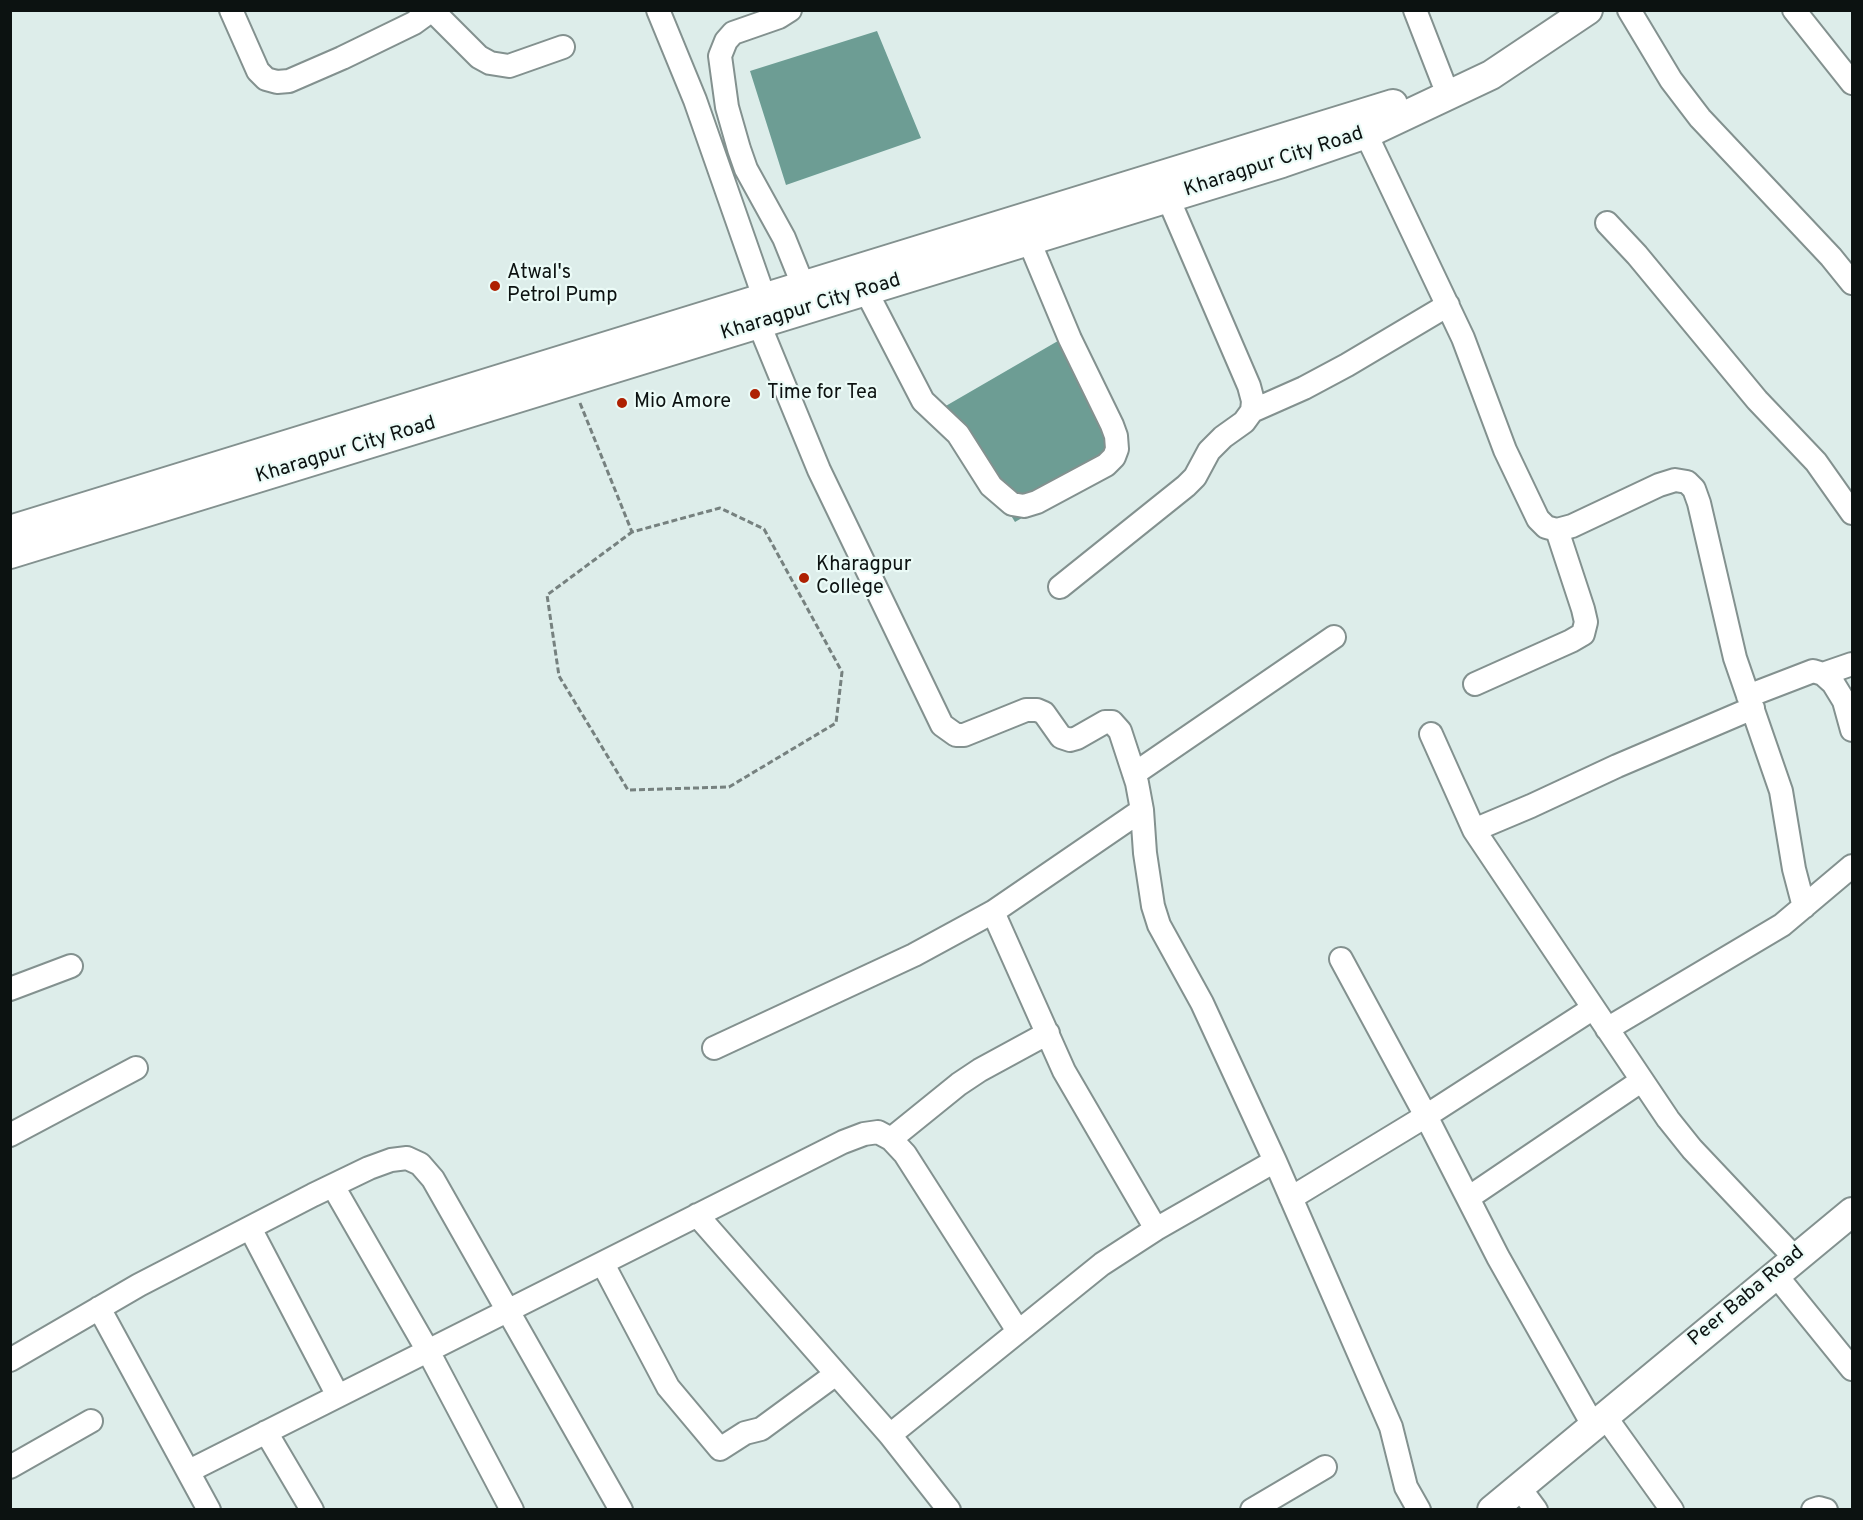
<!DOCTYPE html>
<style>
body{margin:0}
#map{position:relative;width:1863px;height:1520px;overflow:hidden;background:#ddedea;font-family:Overpass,sans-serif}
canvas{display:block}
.frame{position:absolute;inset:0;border:12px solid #0c1211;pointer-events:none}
</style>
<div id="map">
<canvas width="1863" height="1520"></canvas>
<div class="frame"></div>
</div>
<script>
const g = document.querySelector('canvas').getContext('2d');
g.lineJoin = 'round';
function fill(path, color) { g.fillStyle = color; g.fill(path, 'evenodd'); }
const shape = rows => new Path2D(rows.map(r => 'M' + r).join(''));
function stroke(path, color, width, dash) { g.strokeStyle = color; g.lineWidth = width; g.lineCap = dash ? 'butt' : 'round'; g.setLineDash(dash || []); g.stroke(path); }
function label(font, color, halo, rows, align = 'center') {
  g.font = font + ' Overpass,sans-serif'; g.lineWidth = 4.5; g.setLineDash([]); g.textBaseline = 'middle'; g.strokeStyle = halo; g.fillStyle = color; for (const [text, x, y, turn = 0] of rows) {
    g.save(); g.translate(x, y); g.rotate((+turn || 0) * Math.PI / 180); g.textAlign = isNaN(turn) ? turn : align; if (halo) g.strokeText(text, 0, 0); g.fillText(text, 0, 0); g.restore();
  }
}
fill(shape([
 [877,31,921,138,786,185,750,71],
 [1063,338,1125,458,1015,522,944,407]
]), '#6d9d94');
const minor = shape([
 [231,10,258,71,266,79,277,82,289,81,342,58,414,23,425,15,427,10],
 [432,10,479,57,490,63,509,66,563,47],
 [658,10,695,100,764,297],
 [790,10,779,17,733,33,726,41,720,56,727,107,739,149,746,169,784,238,803,285],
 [1415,10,1443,82],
 [1629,10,1671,80,1700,118,1831,257,1852,283],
 [1794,10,1852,83],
 [1366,134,1463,338,1505,450,1538,519,1546,527,1557,530,1572,526,1659,485,1675,480,1687,482,1694,489,1699,503,1735,658,1781,791,1794,869,1804,907],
 [1607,223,1637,255,1757,400,1816,462,1852,513],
 [866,291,923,401,958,434,991,486,1012,504,1024,506,1037,502,1106,465,1114,457,1117,449,1116,436,1112,425,1070,339,1029,241],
 [759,324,819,470,942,725,956,735,964,735,1026,710,1037,710,1044,713,1061,737,1070,740,1077,738,1105,722,1112,722,1120,731,1137,783,1142,810,1145,853,1153,906,1159,925,1202,1003,1275,1161,1391,1427,1406,1487,1419,1510],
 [1252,411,1304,388,1347,365,1448,305],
 [1060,587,1186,486,1195,477,1209,451,1223,437,1244,422,1252,411,1253,401,1249,386,1168,198],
 [1823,674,1852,664],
 [1475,684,1571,641,1583,634,1586,622,1583,609,1557,530],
 [1748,696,1813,671,1823,674,1833,683,1844,701,1852,730],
 [1431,734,1474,830,1668,1119,1692,1149,1795,1258],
 [1134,774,1334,637],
 [1474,830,1531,806,1617,766,1753,708],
 [993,912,1064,1071,1156,1229],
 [1341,959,1426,1116,1498,1257,1593,1425],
 [10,989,71,966],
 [1607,1029,1782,925,1852,866],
 [714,1048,914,955,993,912,1142,810],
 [10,1135,136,1068],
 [891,1139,959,1084,980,1070,1048,1033],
 [333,1186,428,1351,512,1510],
 [1291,1198,1426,1116,1592,1009],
 [1468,1198,1641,1081],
 [697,1215,890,1435,949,1510],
 [250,1228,338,1396],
 [603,1264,668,1387,720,1449,745,1433,761,1429,836,1374],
 [1775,1274,1852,1369],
 [99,1308,209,1510],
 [10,1360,139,1285,313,1195,369,1168,391,1160,407,1158,420,1164,433,1179,621,1510],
 [1604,1415,1672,1510],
 [266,1432,312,1510],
 [890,1435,1102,1264,1156,1229,1275,1161],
 [10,1467,91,1421],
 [189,1471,843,1142,864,1134,878,1132,891,1139,905,1154,1018,1331],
 [1519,1487,1536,1510],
 [1252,1510,1325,1467],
 [1813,1510,1819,1508,1826,1510]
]);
const major = shape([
 [10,530,1393,104],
 [10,554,1282,163,1366,134,1491,75,1588,10],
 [1492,1510,1852,1212]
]);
stroke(minor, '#83918f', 26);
stroke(major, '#83918f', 32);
stroke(shape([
 [580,403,632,532,720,508,764,529,842,672,836,723,729,787,628,790,559,676,547,595,632,532]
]), '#76817f', 3, [6, 3]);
stroke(minor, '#fff', 22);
stroke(major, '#fff', 28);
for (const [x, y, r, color] of [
 [495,286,6,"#ae2102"],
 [755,394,6,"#ae2102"],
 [622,403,6,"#ae2102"],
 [804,578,6,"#ae2102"]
]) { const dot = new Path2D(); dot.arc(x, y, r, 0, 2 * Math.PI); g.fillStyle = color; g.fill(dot); stroke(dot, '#ebfbf7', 2); }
label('20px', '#0c1211', '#ebfbf7', [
 ["Kharagpur City Road",1274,163,-18],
 ["Kharagpur City Road",811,308,-17],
 ["Kharagpur City Road",346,451,-17],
 ["Peer Baba Road",1747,1297,-40]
]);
label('20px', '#0c1211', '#ebfbf7', [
 ["Atwal's",507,274],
 ["Petrol Pump",507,297],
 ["Time for Tea",767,394],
 ["Mio Amore",634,403],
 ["Kharagpur",816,566],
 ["College",816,589]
], 'left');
</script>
